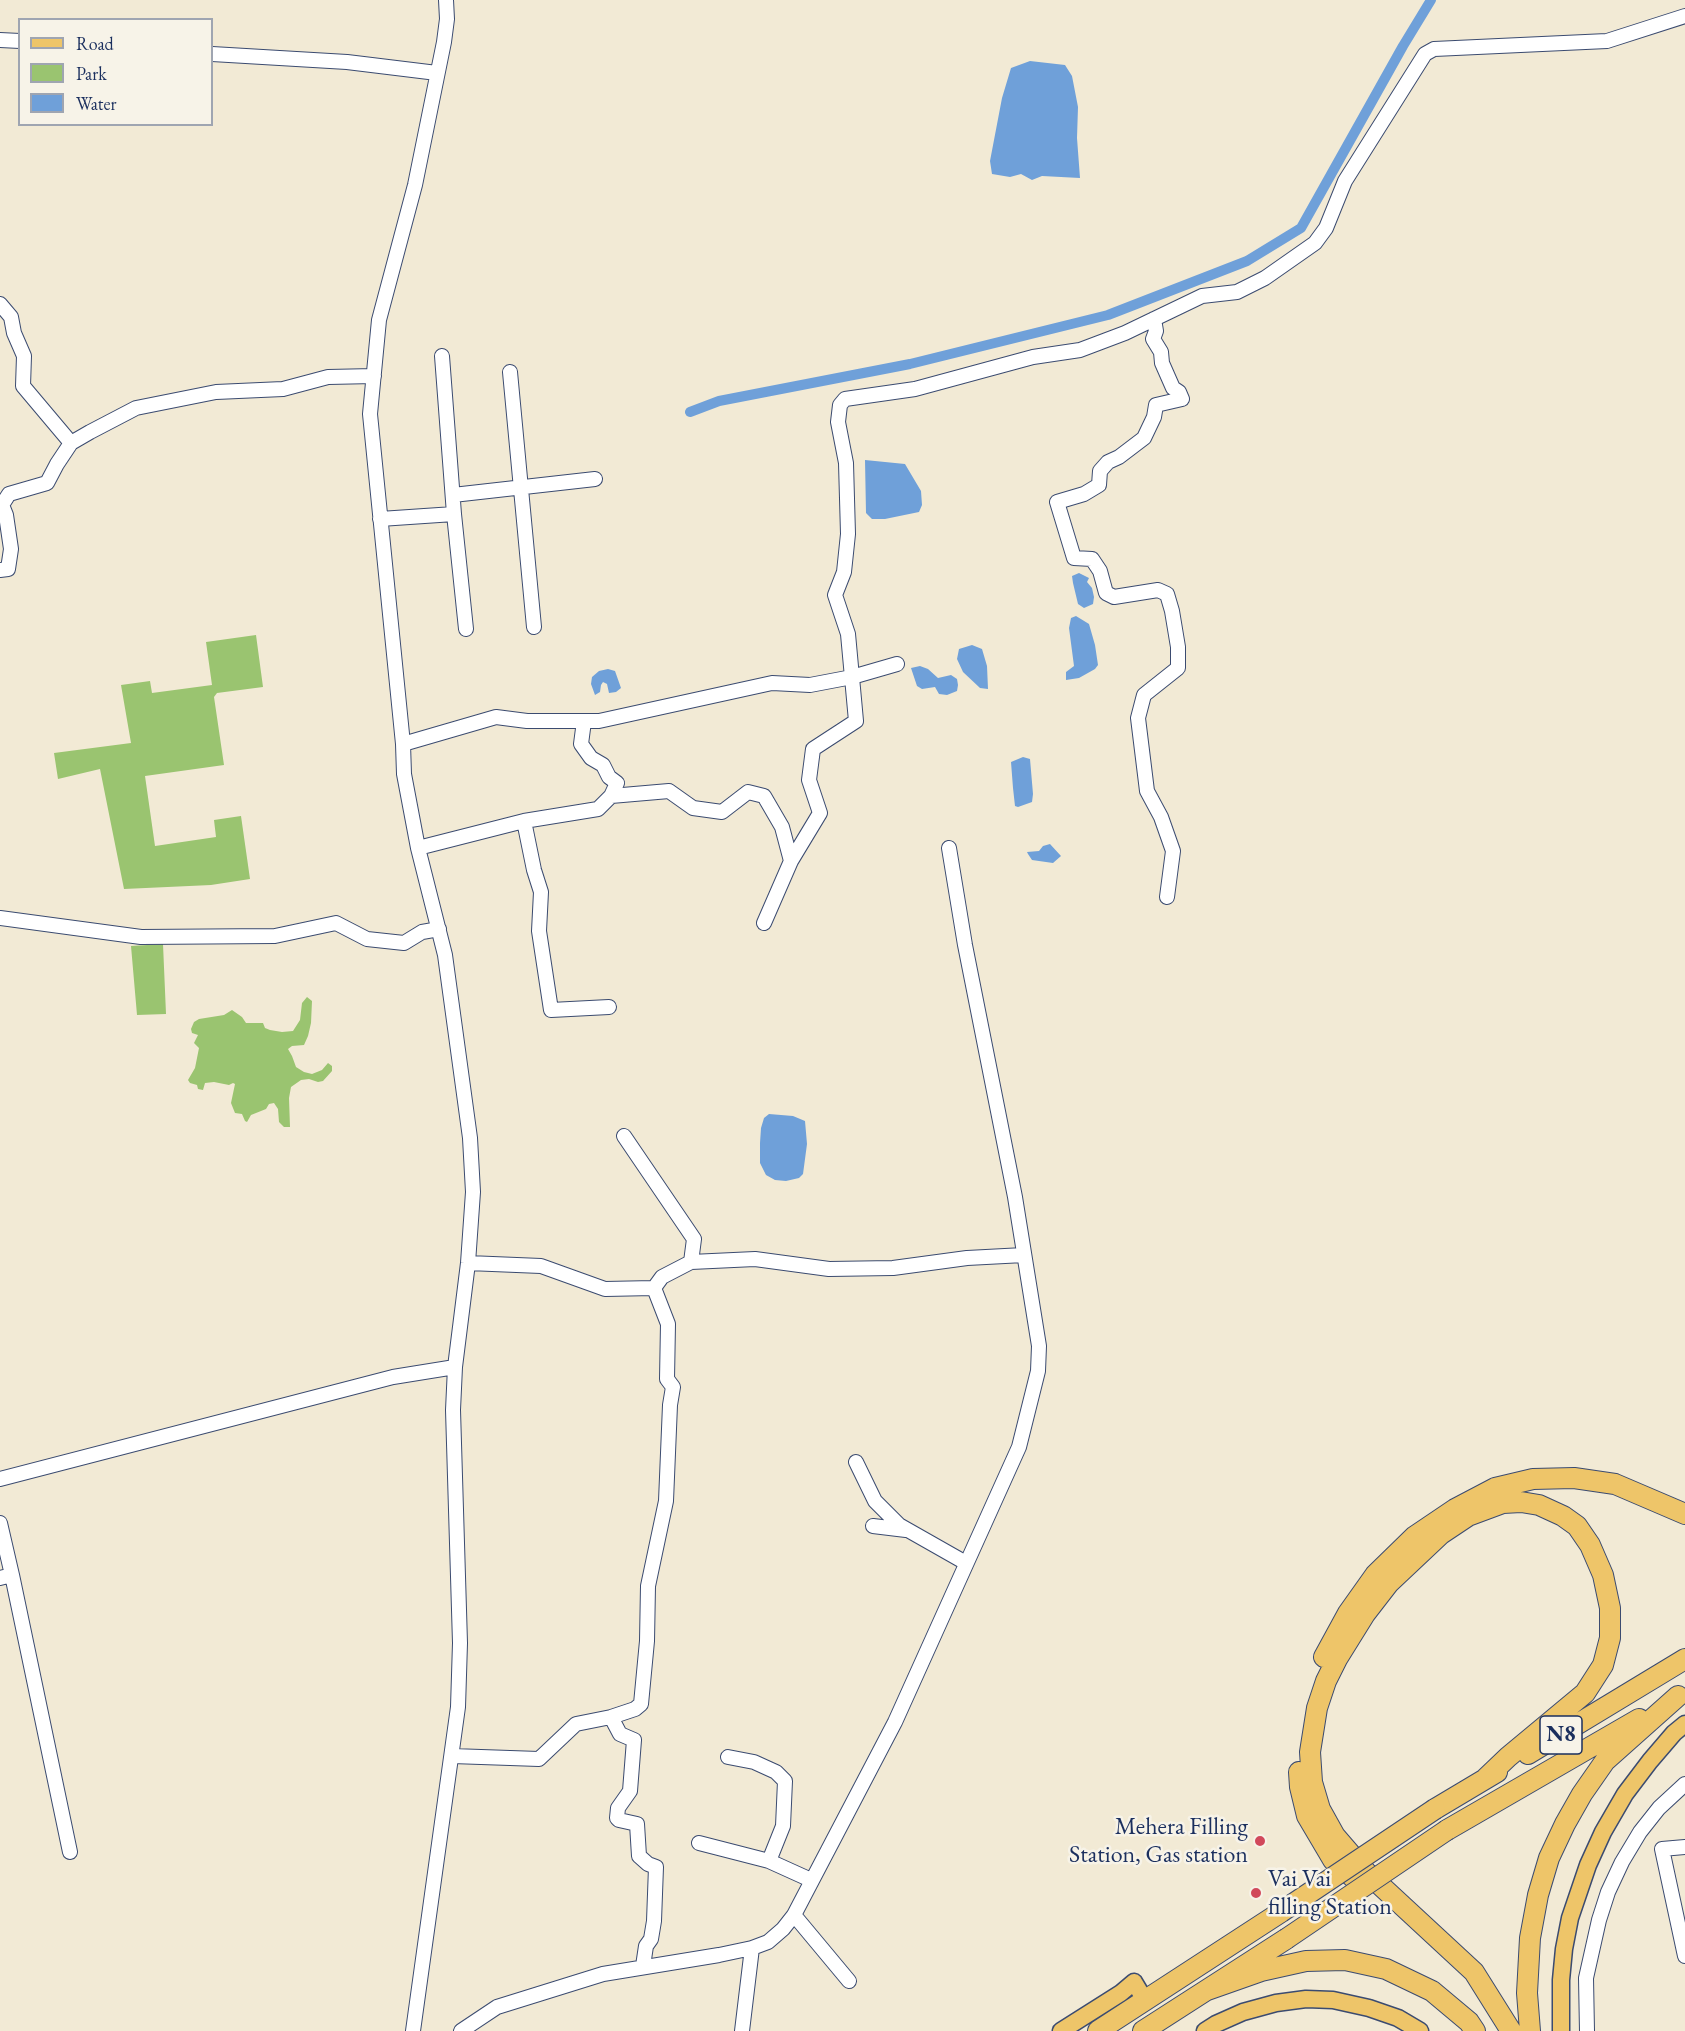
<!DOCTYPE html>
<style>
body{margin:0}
#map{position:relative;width:1685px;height:2031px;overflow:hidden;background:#f2ead5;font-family:"EB Garamond",serif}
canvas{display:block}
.legend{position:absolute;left:18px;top:18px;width:195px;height:108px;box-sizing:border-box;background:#f7f3e8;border:2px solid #9fa5b1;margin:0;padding:8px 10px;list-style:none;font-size:18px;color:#1b2f5e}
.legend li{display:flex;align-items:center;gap:12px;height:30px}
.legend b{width:30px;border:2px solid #9fa5b1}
</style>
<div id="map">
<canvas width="1685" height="2031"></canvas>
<ul class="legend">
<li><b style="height:8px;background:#eec569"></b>Road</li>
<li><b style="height:16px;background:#9ac470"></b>Park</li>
<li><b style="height:16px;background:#6fa0d9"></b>Water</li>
</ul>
</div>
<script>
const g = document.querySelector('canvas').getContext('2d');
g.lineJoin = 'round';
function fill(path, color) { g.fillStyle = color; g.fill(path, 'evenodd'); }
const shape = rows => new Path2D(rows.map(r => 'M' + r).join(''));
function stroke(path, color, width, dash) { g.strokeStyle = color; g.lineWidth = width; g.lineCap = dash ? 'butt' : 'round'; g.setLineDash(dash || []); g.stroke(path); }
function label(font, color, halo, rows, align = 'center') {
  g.font = font + ' "EB Garamond",serif'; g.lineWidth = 5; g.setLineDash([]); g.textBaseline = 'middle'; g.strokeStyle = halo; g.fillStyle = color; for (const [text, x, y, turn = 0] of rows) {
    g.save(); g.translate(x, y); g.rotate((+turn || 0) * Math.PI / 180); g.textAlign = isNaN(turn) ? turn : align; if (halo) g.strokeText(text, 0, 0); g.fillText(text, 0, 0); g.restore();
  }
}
fill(shape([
 [256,635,263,687,217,693,214,697,224,765,145,776,155,846,216,837,214,820,241,816,250,879,211,885,124,889,100,769,58,779,54,753,131,743,121,685,150,681,152,693,212,685,206,642],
 [163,944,166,1014,137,1015,131,946],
 [307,997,312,1001,311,1023,308,1036,304,1045,292,1046,288,1049,292,1056,296,1067,304,1072,312,1074,322,1070,328,1063,332,1066,332,1071,323,1081,318,1082,309,1079,301,1080,291,1087,289,1098,290,1127,284,1127,279,1122,278,1109,274,1103,269,1104,266,1109,251,1115,247,1122,245,1121,242,1114,235,1113,231,1103,235,1084,233,1083,229,1085,214,1082,205,1083,203,1090,198,1089,197,1085,190,1083,188,1080,195,1068,199,1048,194,1043,198,1035,192,1033,191,1029,194,1022,199,1019,224,1015,232,1010,242,1017,246,1023,263,1023,265,1028,270,1030,282,1032,293,1031,300,1020,302,1003]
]), '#9ac470');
fill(shape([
 [1030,61,1065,65,1072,76,1078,107,1077,138,1080,178,1042,176,1032,180,1021,174,1010,177,992,174,990,161,1002,98,1011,68],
 [865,460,905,464,921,491,922,505,919,512,885,519,872,519,866,513],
 [1079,573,1089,578,1087,582,1092,588,1094,597,1093,604,1084,608,1078,604,1073,583,1072,576],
 [1076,616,1089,624,1095,645,1098,665,1095,669,1079,678,1066,680,1066,672,1074,666,1069,628,1071,618],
 [972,645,982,649,987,666,988,689,980,688,963,672,957,659,959,649],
 [920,666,928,669,938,678,951,675,957,679,958,685,957,691,947,695,939,694,935,687,922,689,917,686,911,668],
 [608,669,615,671,621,688,616,692,609,693,607,684,603,682,601,685,600,692,595,695,591,684,592,677,599,671],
 [1023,757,1030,759,1033,794,1032,802,1018,807,1015,806,1013,788,1011,762],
 [1050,844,1061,856,1053,863,1032,860,1028,854,1027,852,1039,851,1043,846],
 [769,1114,793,1116,805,1121,807,1144,803,1174,799,1178,786,1181,775,1180,766,1175,760,1163,760,1143,761,1128,764,1118]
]), '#6fa0d9');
stroke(shape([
 [690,412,719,401,910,364,1108,315,1247,261,1301,228,1403,46,1431,0]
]), '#6fa0d9', 10);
const minor = shape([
 [0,40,20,41],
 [212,54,347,62,437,73],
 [0,304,11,317,14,333,24,356,23,386,71,443],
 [1154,319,1156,331,1153,339,1161,352,1162,363,1173,388,1179,392,1182,399,1156,405,1154,417,1144,438,1119,457,1108,462,1100,471,1099,485,1084,494,1057,502,1074,558,1092,559,1100,571,1106,593,1114,597,1158,590,1167,594,1172,611,1178,647,1178,668,1144,695,1138,718,1147,791,1161,817,1173,851,1167,897],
 [510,372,534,627],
 [453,495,595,479],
 [454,514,466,629],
 [380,519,454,514,442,356],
 [0,570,8,569,11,549,6,515,2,505,9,494,47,483,57,464,71,443,90,432,136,408,216,392,283,389,328,377,374,376],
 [403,744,496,717,527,721,599,721,772,683,810,685,852,677,897,664],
 [611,796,669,791,693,808,722,812,748,792,764,796,782,827,791,861,764,923],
 [524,821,534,870,541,892,539,931,551,1010,609,1007],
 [418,848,524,821,598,809,611,796,617,783,609,777,603,765,591,758,581,744,584,721],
 [791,861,820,813,809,780,813,749,856,721,848,634,835,595,844,572,848,534,846,463,838,422,840,405,845,399,915,389,1033,357,1080,350,1125,333,1202,296,1237,292,1265,278,1315,243,1326,228,1345,181,1425,54,1434,49,1607,41,1685,16],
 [0,918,141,937,275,936,336,923,367,939,404,943,422,932,439,929],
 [624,1136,694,1239,691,1262,662,1277,654,1288],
 [691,1262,755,1259,829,1269,893,1268,967,1258,1024,1255],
 [856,1462,875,1501,899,1525,966,1563],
 [0,1479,393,1377,455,1367],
 [0,1523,12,1575],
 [873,1526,906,1530],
 [0,1578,12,1575,70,1852],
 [611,1717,620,1734,634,1740,630,1791,618,1808,617,1818,619,1820,637,1824,639,1856,648,1864,656,1867,654,1921,651,1939,646,1946,643,1966],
 [452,1756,539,1759,576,1724,611,1717,635,1709,641,1704,647,1641,648,1586,666,1501,670,1405,673,1387,667,1379,668,1324,654,1288,605,1289,541,1266,468,1263],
 [728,1757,754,1762,776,1772,785,1781,783,1826,769,1861,811,1880],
 [699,1843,769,1861],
 [1685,1847,1662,1849,1685,1956],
 [794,1915,849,1981],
 [413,2031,458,1707,460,1643,453,1410,455,1367,468,1263,473,1192,470,1138,445,955,418,848,404,774,403,744,370,414,379,320,415,185,444,42,447,19,446,0],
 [461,2031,497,2007,603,1974,719,1955,752,1948,768,1942,783,1929,794,1915,895,1722,1019,1447,1038,1371,1039,1346,1015,1197,965,945,949,848],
 [742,2031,752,1948],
 [1587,2031,1586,1978,1599,1920,1608,1892,1622,1862,1640,1832,1659,1808,1685,1784]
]);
const major = shape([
 [1061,2031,1121,1993,1134,1982,1140,1992],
 [1205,2031,1216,2024,1243,2012,1276,2003,1306,1999,1333,2000,1369,2008,1398,2018,1420,2031],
 [1561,2031,1561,1980,1564,1949,1570,1918,1588,1865,1603,1832,1625,1794,1650,1761,1674,1733,1685,1724]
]);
const highway = shape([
 [1324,1657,1348,1613,1375,1575,1415,1536,1455,1509,1495,1488,1533,1479,1574,1478,1615,1484,1685,1514],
 [1528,1754,1685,1659],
 [1299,1772,1300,1787,1307,1816,1333,1860,1356,1880],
 [1486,1778,1508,1757,1585,1693,1603,1665,1610,1638,1610,1608,1603,1575,1590,1545,1577,1526,1563,1516,1539,1505,1521,1502,1503,1503,1468,1516,1441,1534,1389,1583,1365,1614,1337,1659,1326,1681,1317,1708,1310,1752,1312,1782,1320,1809,1335,1836,1366,1872,1474,1972,1511,2031],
 [1435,1809,1497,1772],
 [1447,1830,1639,1719],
 [1207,1990,1261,1971,1306,1961,1345,1960,1386,1969,1432,1991,1469,2022,1475,2031],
 [1098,2031,1281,1912],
 [1143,2031,1286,1939],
 [1530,2031,1527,1993,1530,1938,1538,1895,1549,1858,1565,1824,1582,1794,1605,1761,1678,1696]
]);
stroke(minor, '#3b4b70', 16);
stroke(major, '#3b4b70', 19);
stroke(highway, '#3b4b70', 22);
stroke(minor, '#fff', 14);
stroke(major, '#eec569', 16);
stroke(highway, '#eec569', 20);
const highwayBridge = shape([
 [1281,1912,1435,1809],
 [1286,1939,1447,1830]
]);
stroke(highwayBridge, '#3b4b70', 22, []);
stroke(highwayBridge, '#eec569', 20);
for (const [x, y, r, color] of [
 [1260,1841,6,"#d1495b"],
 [1256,1893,6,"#d1495b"]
]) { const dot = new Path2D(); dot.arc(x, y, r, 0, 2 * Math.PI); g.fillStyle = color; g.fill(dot); stroke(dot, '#f7f3e8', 2); }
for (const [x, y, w] of [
 [1561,1735,42]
]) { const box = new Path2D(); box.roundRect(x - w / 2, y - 19, w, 38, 4.5); g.fillStyle = '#f7f3e8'; g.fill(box); stroke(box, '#1b2f5e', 1.5); }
label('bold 22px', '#1b2f5e', null, [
 ["N8",1561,1735]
]);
label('24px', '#1b2f5e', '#f7f3e8', [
 ["Mehera Filling",1248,1827],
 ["Station, Gas station",1248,1855],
 ["Vai Vai",1268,1879,"left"],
 ["filling Station",1268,1907,"left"]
], 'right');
</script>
